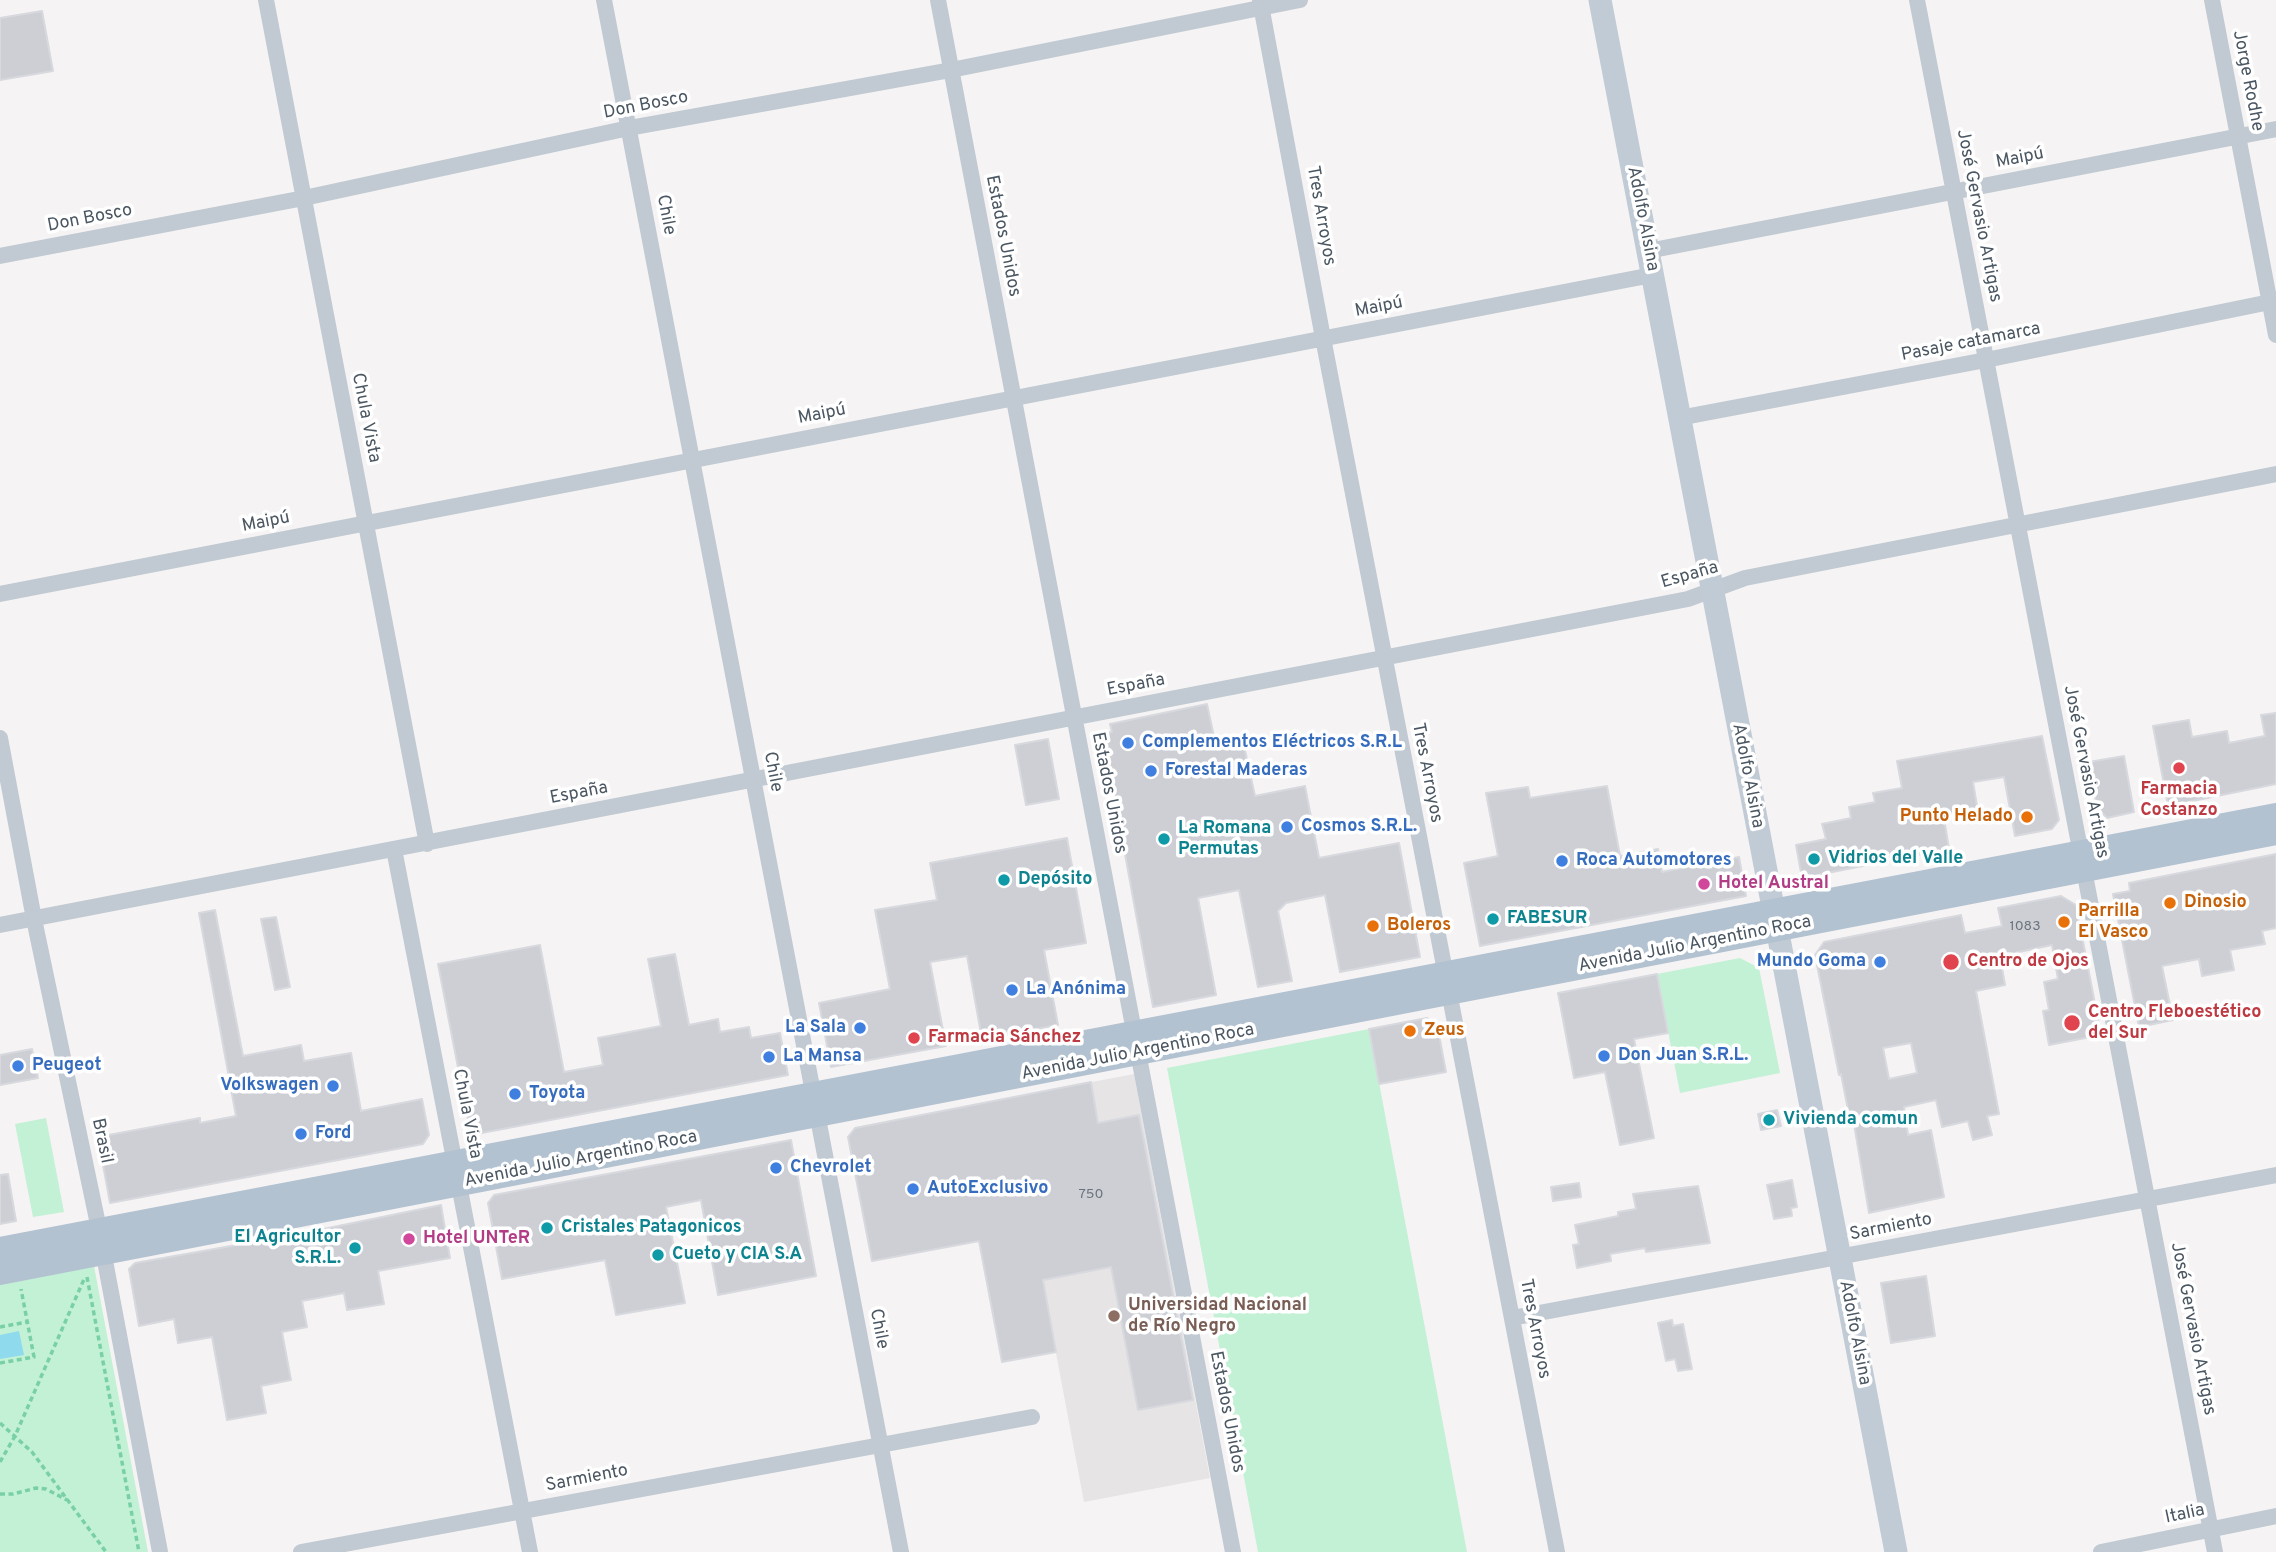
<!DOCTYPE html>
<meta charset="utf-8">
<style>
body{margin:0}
canvas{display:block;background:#f5f3f3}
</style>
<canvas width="2276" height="1552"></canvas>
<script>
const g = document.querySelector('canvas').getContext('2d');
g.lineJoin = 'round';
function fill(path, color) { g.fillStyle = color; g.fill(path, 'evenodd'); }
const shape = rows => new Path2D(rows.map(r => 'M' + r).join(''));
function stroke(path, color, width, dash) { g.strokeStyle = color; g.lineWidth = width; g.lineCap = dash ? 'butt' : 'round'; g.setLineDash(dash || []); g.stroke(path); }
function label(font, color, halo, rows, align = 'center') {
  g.font = font + ' Overpass,sans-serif'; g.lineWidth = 7; g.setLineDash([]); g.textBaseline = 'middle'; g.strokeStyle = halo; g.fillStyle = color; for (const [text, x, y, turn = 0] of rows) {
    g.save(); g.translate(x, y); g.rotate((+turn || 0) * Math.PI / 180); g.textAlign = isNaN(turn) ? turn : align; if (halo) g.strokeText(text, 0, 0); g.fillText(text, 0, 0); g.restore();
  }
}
fill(shape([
 [1134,1074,1210,1478,1084,1502,1008,1098]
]), '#e6e4e5');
fill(shape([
 [1740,958,1759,968,1780,1073,1680,1093,1657,974],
 [1369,1029,1467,1552,1258,1552,1167,1068],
 [46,1118,64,1212,33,1217,15,1124],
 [94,1266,148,1552,0,1552,0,1284]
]), '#c3f1d5');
fill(shape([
 [19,1331,24,1355,0,1359,0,1335]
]), '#90daee');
const building = shape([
 [42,11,53,71,0,80,0,18,42,11],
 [1207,704,1216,746,1243,741,1255,796,1305,786,1319,858,1399,843,1420,957,1340,972,1325,895,1286,903,1278,911,1292,981,1258,987,1239,890,1198,898,1216,995,1153,1007,1103,734,1112,732,1110,724,1207,704],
 [2276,713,2276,784,2168,806,2153,726,2189,720,2192,737,2227,731,2229,743,2265,736,2261,715,2276,713],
 [2042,736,2059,820,2052,829,2015,836,2004,777,1973,782,1978,812,1944,818,1949,849,1802,878,1796,845,1826,839,1822,824,1851,818,1849,807,1875,802,1873,793,1902,788,1897,761,2042,736],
 [1048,739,1059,799,1026,805,1015,745,1048,739],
 [2124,756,2134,812,2107,818,2097,808,2089,762,2124,756],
 [1607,786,1620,856,1658,849,1662,872,1739,857,1746,896,1480,946,1464,863,1498,856,1486,793,1528,787,1530,798,1607,786],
 [1067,838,1086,943,1044,950,1058,1025,982,1039,967,956,930,962,946,1046,831,1067,819,1003,890,989,875,910,937,900,930,863,1067,838],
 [2276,854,2276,928,2262,931,2265,944,2230,950,2234,970,2202,976,2199,959,2162,966,2173,1020,2139,1027,2113,894,2130,891,2129,883,2276,854],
 [2061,896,2076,905,2101,1035,2049,1045,2043,1011,2049,1010,2044,982,2058,979,2052,945,2000,956,2005,985,1976,991,1999,1114,1987,1116,1992,1135,1973,1140,1968,1121,1942,1127,1936,1100,1904,1107,1908,1135,1931,1130,1944,1197,1869,1213,1854,1124,1851,1125,1841,1074,1839,1075,1815,955,1824,942,1961,915,1965,933,2002,926,1998,908,2061,896],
 [1911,1043,1917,1073,1889,1079,1883,1048,1911,1043],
 [215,910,243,1056,301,1045,304,1061,351,1053,361,1111,422,1099,429,1135,423,1144,110,1203,98,1137,200,1118,200,1123,236,1116,199,913,215,910],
 [276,917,290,987,275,990,261,919,276,917],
 [540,945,564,1072,603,1065,598,1038,661,1026,648,959,675,954,689,1025,718,1019,720,1032,749,1027,751,1038,780,1033,788,1075,471,1135,438,964,540,945],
 [1657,974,1668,1033,1634,1039,1654,1138,1620,1145,1605,1072,1574,1078,1558,993,1657,974],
 [1427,1018,1437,1024,1446,1072,1379,1084,1369,1029,1427,1018],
 [32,1049,38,1078,0,1085,0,1055,32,1049],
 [1091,1082,1098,1123,1139,1115,1193,1400,1138,1410,1111,1267,1043,1280,1056,1352,1002,1362,979,1241,872,1261,848,1137,855,1128,1091,1082],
 [1777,1110,1781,1126,1761,1130,1758,1114,1777,1110],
 [791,1140,816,1276,718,1295,701,1200,666,1207,685,1303,616,1315,605,1260,502,1279,488,1203,494,1195,791,1140],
 [8,1174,16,1221,0,1224,0,1175,8,1174],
 [1792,1180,1797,1207,1791,1208,1792,1216,1774,1219,1767,1185,1792,1180],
 [1579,1183,1581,1197,1553,1201,1551,1187,1579,1183],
 [1698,1186,1710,1243,1646,1252,1645,1248,1610,1254,1611,1261,1577,1268,1573,1245,1579,1244,1575,1225,1618,1216,1618,1212,1636,1209,1633,1194,1698,1186],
 [441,1205,450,1258,378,1271,384,1304,347,1310,344,1293,302,1301,307,1327,282,1332,291,1380,261,1386,266,1413,227,1420,212,1337,178,1343,174,1319,139,1326,129,1269,135,1263,299,1234,441,1205],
 [1926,1276,1935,1336,1891,1343,1881,1283,1926,1276],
 [1672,1320,1673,1326,1683,1324,1692,1369,1678,1371,1675,1359,1666,1361,1658,1323,1672,1320]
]);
fill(building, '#cdcfd5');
stroke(building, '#d7d9de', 2);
stroke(shape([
 [87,1277,139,1552],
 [0,1327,27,1322],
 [0,1363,34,1357,21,1289],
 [0,1423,32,1452,106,1552],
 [0,1462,15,1436,85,1277],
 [0,1494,13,1494,36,1488,46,1489,67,1500]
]), '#7ad0a6', 3.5, [5, 3.5]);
stroke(shape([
 [266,0,427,844],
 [604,0,901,1552],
 [938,0,1233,1552],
 [1260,0,1323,338,1557,1552],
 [1917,0,2215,1552],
 [2212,0,2276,335],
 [1648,251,2276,129],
 [0,256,304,198,629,128,951,70,1300,0],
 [1679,418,1986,360,2270,302],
 [0,594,1652,275],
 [0,738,34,919,99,1229,160,1552],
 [394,849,530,1552],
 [0,925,1688,599,1745,578,2276,474],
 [1512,1318,2276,1175],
 [301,1552,1032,1417],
 [2101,1552,2276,1516]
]), '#c1cad2', 16);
stroke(shape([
 [1600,0,1896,1552]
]), '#c1cbd6', 23);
stroke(shape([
 [0,1249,2276,815],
 [0,1273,2276,833]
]), '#b3c2d1', 24);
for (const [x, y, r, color] of [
 [1128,743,7,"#3f7fe0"],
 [2179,768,7,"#e0444e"],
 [1151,771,7,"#3f7fe0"],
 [2027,817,7,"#e8710a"],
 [1287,827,7,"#3f7fe0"],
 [1164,839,7,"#0f9aa8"],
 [1814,859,7,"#0f9aa8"],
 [1562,861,7,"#3f7fe0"],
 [1004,880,7,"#0f9aa8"],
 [1704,884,7,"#d1479c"],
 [2170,903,7,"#e8710a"],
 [1493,919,7,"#0f9aa8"],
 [2064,922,7,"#e8710a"],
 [1373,926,7,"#e8710a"],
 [1880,962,7,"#3f7fe0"],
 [1951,962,9,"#e0444e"],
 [1012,990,7,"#3f7fe0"],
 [2072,1023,9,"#e0444e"],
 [860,1028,7,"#3f7fe0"],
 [1410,1031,7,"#e8710a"],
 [914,1038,7,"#e0444e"],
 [1604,1056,7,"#3f7fe0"],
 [769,1057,7,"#3f7fe0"],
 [18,1066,7,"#3f7fe0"],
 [333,1086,7,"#3f7fe0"],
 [515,1094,7,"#3f7fe0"],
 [1769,1120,7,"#0f9aa8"],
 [301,1134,7,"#3f7fe0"],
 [776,1168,7,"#3f7fe0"],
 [913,1189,7,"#3f7fe0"],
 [547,1228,7,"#0f9aa8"],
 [409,1239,7,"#d1479c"],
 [355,1248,7,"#0f9aa8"],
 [658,1255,7,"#0f9aa8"],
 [1114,1316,7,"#8d6e63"]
]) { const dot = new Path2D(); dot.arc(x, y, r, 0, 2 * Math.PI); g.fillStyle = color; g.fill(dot); stroke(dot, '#fff', 2.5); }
label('14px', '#6b747e', null, [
 ["1083",2025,927],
 ["750",1091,1195]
]);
label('18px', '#4a5661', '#fff', [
 ["Jorge Rodhe",2247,81,79],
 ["Don Bosco",646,106,-11],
 ["Maipú",2020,159,-11],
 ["Chile",665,215,79],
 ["Tres Arroyos",1320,216,80],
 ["José Gervasio Artigas",1978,216,79],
 ["Don Bosco",90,219,-11],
 ["Adolfo Alsina",1642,219,79],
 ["Estados Unidos",1002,236,79],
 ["Maipú",1379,308,-11],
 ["Pasaje catamarca",1971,343,-11],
 ["Maipú",822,415,-11],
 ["Chula Vista",365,418,79],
 ["Maipú",266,523,-11],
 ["España",1690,576,-16],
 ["España",1136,686,-11],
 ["Chile",772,772,79],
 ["José Gervasio Artigas",2085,772,79],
 ["Tres Arroyos",1426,773,79],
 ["Adolfo Alsina",1747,776,79],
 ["Estados Unidos",1108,793,79],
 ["España",579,794,-11],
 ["Avenida Julio Argentino Roca",1695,945,-11],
 ["Avenida Julio Argentino Roca",1138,1053,-11],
 ["Chula Vista",466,1114,79],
 ["Brasil",101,1141,78],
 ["Avenida Julio Argentino Roca",581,1160,-11],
 ["Sarmiento",1891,1228,-11],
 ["Chile",878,1329,79],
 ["Tres Arroyos",1534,1329,79],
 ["José Gervasio Artigas",2192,1329,79],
 ["Adolfo Alsina",1854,1333,79],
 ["Estados Unidos",1226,1412,79],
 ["Sarmiento",587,1479,-11],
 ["Italia",2185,1515,-12]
]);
label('bold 18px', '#366cbe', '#fff', [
 ["Complementos Eléctricos S.R.L",1142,743],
 ["Forestal Maderas",1165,771],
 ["Cosmos S.R.L.",1301,827],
 ["Roca Automotores",1576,861],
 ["Mundo Goma",1866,962,"right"],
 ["La Anónima",1026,990],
 ["La Sala",846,1028,"right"],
 ["Don Juan S.R.L.",1618,1056],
 ["La Mansa",783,1057],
 ["Peugeot",32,1066],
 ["Volkswagen",319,1086,"right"],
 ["Toyota",529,1094],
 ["Ford",315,1134],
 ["Chevrolet",790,1168],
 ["AutoExclusivo",927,1189]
], 'left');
label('bold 18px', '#be3a42', '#fff', [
 ["Farmacia",2179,790,"center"],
 ["Costanzo",2179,811,"center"],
 ["Centro de Ojos",1967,962],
 ["Centro Fleboestético",2088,1013],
 ["del Sur",2088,1034],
 ["Farmacia Sánchez",928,1038]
], 'left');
label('bold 18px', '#c56008', '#fff', [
 ["Punto Helado",2013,817,"right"],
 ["Dinosio",2184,903],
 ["Parrilla",2078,912],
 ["El Vasco",2078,933],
 ["Boleros",1387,926],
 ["Zeus",1424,1031]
], 'left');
label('bold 18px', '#0d838f', '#fff', [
 ["La Romana",1178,829],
 ["Permutas",1178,850],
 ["Vidrios del Valle",1828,859],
 ["Depósito",1018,880],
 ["FABESUR",1507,919],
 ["Vivienda comun",1783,1120],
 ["Cristales Patagonicos",561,1228],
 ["El Agricultor",341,1238,"right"],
 ["S.R.L.",341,1259,"right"],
 ["Cueto y CIA S.A",672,1255]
], 'left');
label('bold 18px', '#b23c85', '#fff', [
 ["Hotel Austral",1718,884],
 ["Hotel UNTeR",423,1239]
], 'left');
label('bold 18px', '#785e54', '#fff', [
 ["Universidad Nacional",1128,1306],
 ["de Río Negro",1128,1327]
], 'left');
</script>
